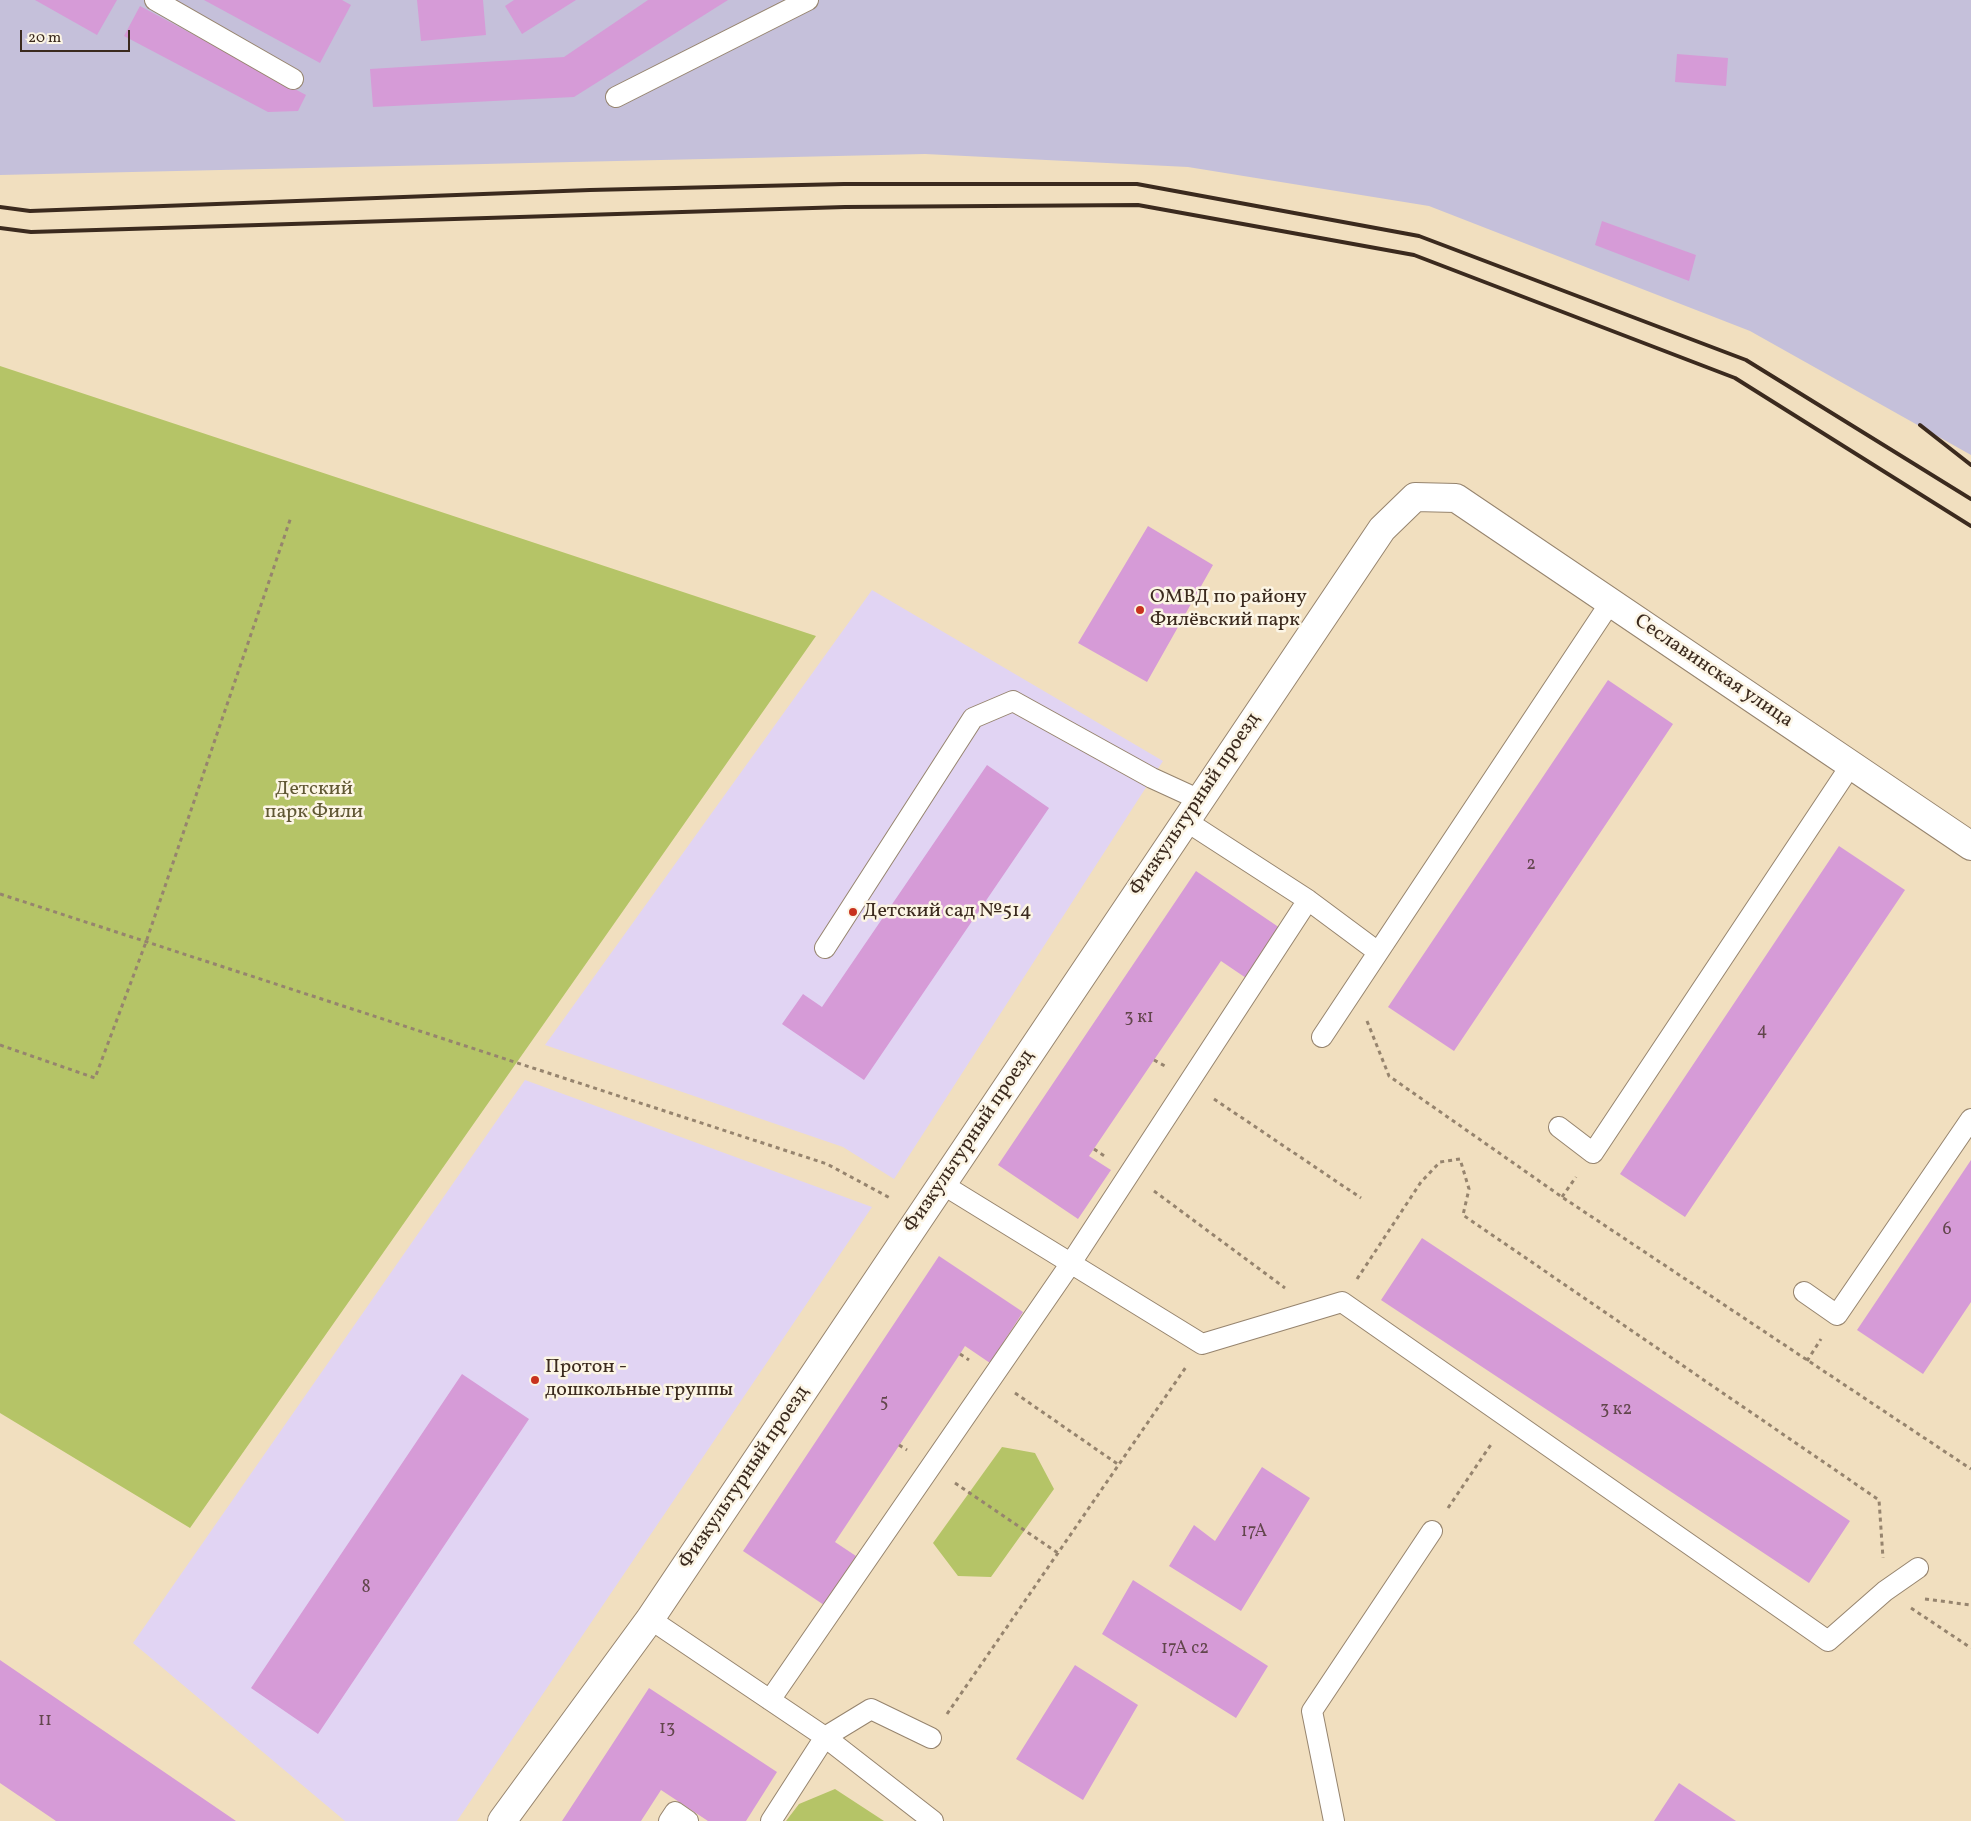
<!DOCTYPE html>
<meta charset="utf-8">
<style>
body{margin:0}
#map{position:relative;width:1971px;height:1821px;overflow:hidden;background:#f1dfbf;font-family:Vollkorn,serif}
canvas{display:block}
.scale{position:absolute;left:20px;top:30px;width:110px;height:22px;box-sizing:border-box;border:2px solid #3b2a1e;border-top:0;padding-left:6px;font-size:15px;line-height:18px;white-space:nowrap;color:#3b2a1e;-webkit-text-stroke:4px #fcf5e5;paint-order:stroke}
</style>
<div id="map">
<canvas width="1971" height="1821"></canvas>
<div class="scale">20 m</div>
</div>
<script>
const g = document.querySelector('canvas').getContext('2d');
g.lineJoin = 'round';
function fill(path, color) { g.fillStyle = color; g.fill(path, 'evenodd'); }
const shape = rows => new Path2D(rows.map(r => 'M' + r).join(''));
function stroke(path, color, width, dash) { g.strokeStyle = color; g.lineWidth = width; g.lineCap = dash ? 'butt' : 'round'; g.setLineDash(dash || []); g.stroke(path); }
function label(font, color, halo, rows, align = 'center') {
  g.font = font + ' Vollkorn,serif'; g.lineWidth = 5; g.setLineDash([]); g.textBaseline = 'middle'; g.strokeStyle = halo; g.fillStyle = color; for (const [text, x, y, turn = 0] of rows) {
    g.save(); g.translate(x, y); g.rotate((+turn || 0) * Math.PI / 180); g.textAlign = isNaN(turn) ? turn : align; if (halo) g.strokeText(text, 0, 0); g.fillText(text, 0, 0); g.restore();
  }
}
fill(shape([
 [872,590,1163,761,894,1179,843,1147,545,1045],
 [525,1080,872,1207,457,1821,345,1821,133,1643]
]), '#e1d4f3');
fill(shape([
 [0,0,1971,0,1971,455,1750,331,1429,206,1188,167,925,154,0,175]
]), '#c5c0da');
fill(shape([
 [0,366,816,636,190,1528,0,1413],
 [1002,1447,1035,1453,1054,1489,991,1577,958,1576,933,1543],
 [835,1789,884,1821,786,1821,799,1804]
]), '#b5c467');
fill(shape([
 [35,0,117,0,97,35],
 [204,0,342,0,351,5,320,63],
 [417,0,483,0,486,35,421,41],
 [514,0,576,0,522,34,505,6],
 [648,0,728,0,574,97,373,107,370,69,564,57],
 [140,6,306,95,298,111,268,112,124,36],
 [1677,54,1728,58,1726,86,1675,82],
 [1602,221,1696,255,1689,281,1595,245],
 [1148,526,1213,565,1147,682,1078,643],
 [1608,680,1673,724,1454,1051,1388,1007],
 [987,765,1049,808,864,1080,782,1024,803,994,822,1007],
 [1839,846,1905,890,1685,1217,1620,1174],
 [1196,871,1280,928,1246,978,1221,961,1089,1156,1111,1170,1078,1219,998,1165],
 [1971,1160,1971,1302,1923,1374,1857,1330],
 [1422,1238,1850,1521,1809,1583,1381,1300],
 [939,1256,1023,1312,990,1363,965,1346,960,1354,835,1542,856,1556,824,1605,743,1551],
 [462,1374,529,1419,318,1734,251,1688],
 [1262,1467,1310,1498,1241,1611,1169,1566,1194,1525,1215,1541],
 [1133,1580,1268,1666,1236,1718,1102,1634],
 [0,1660,236,1821,56,1821,0,1783],
 [1075,1665,1138,1705,1083,1800,1016,1759],
 [649,1688,777,1772,746,1821,708,1821,661,1790,641,1821,562,1821],
 [1679,1783,1736,1821,1654,1821]
]), '#d69bd7');
const service = shape([
 [155,0,293,79],
 [616,97,808,0],
 [1186,821,1308,900,1378,952],
 [825,948,973,718,1013,701,1152,778,1200,800],
 [1322,1037,1610,603],
 [1559,1127,1593,1153,1851,765],
 [942,1184,1202,1344,1342,1302,1828,1641,1885,1591,1918,1568],
 [1804,1292,1837,1315,1971,1119],
 [650,1619,825,1737,933,1821],
 [770,1700,1071,1263,1308,900],
 [669,1821,675,1812,688,1821],
 [771,1821,825,1737,871,1709,931,1738],
 [1334,1821,1312,1711,1432,1531]
]);
const minor = shape([
 [502,1821,650,1619,1382,529,1415,497,1456,498,1971,846]
]);
stroke(service, '#96846e', 22);
stroke(minor, '#96846e', 30);
stroke(shape([
 [0,894,827,1164,892,1199],
 [1367,1021,1389,1076,1562,1197,1971,1469],
 [0,1045,95,1078,146,942,291,517],
 [1154,1060,1165,1066],
 [1214,1099,1361,1198],
 [1094,1149,1106,1157],
 [1154,1191,1285,1288],
 [1562,1197,1576,1177],
 [1357,1279,1421,1182,1440,1162,1460,1159,1469,1189,1463,1215,1879,1500,1883,1558],
 [960,1354,969,1360],
 [1807,1361,1821,1339],
 [1015,1393,1119,1465],
 [899,1445,907,1450],
 [955,1483,1058,1553],
 [1448,1508,1492,1443],
 [1925,1599,1971,1605],
 [1911,1608,1971,1648],
 [947,1714,1186,1367]
]), '#96846e', 3, [4, 4]);
stroke(service, '#fff', 20);
stroke(minor, '#fff', 28);
stroke(shape([
 [0,207,30,211,590,190,844,184,1137,184,1419,236,1746,360,1971,499],
 [0,228,31,232,845,207,1138,205,1414,255,1735,378,1971,526],
 [1920,425,1971,465]
]), '#3b2a1e', 4);
for (const [x, y, r, color] of [
 [1140,610,5,"#c8321e"],
 [853,912,5,"#c8321e"],
 [535,1380,5,"#c8321e"]
]) { const dot = new Path2D(); dot.arc(x, y, r, 0, 2 * Math.PI); g.fillStyle = color; g.fill(dot); stroke(dot, '#fcf5e5', 2); }
label('18px', '#62464c', null, [
 ["2",1531,866],
 ["3 к1",1139,1019],
 ["4",1762,1032],
 ["6",1947,1231],
 ["5",884,1404],
 ["3 к2",1616,1411],
 ["17А",1254,1533],
 ["8",366,1589],
 ["17А с2",1185,1650],
 ["11",45,1722],
 ["13",667,1730]
]);
label('20px', '#3b2a1e', '#fcf5e5', [
 ["ОМВД по району",1150,598],
 ["Филёвский парк",1150,621],
 ["Детский сад №514",863,912],
 ["Протон -",545,1368],
 ["дошкольные группы",545,1391]
], 'left');
label('20px', '#3b2a1e', '#fcf5e5', [
 ["Сеславинская улица",1713,672,34],
 ["Физкультурный проезд",1196,805,-56],
 ["Физкультурный проезд",970,1142,-56],
 ["Физкультурный проезд",745,1478,-56]
]);
label('20px', '#605834', '#fcf5e5', [
 ["Детский",314,790],
 ["парк Фили",314,813]
]);
</script>
